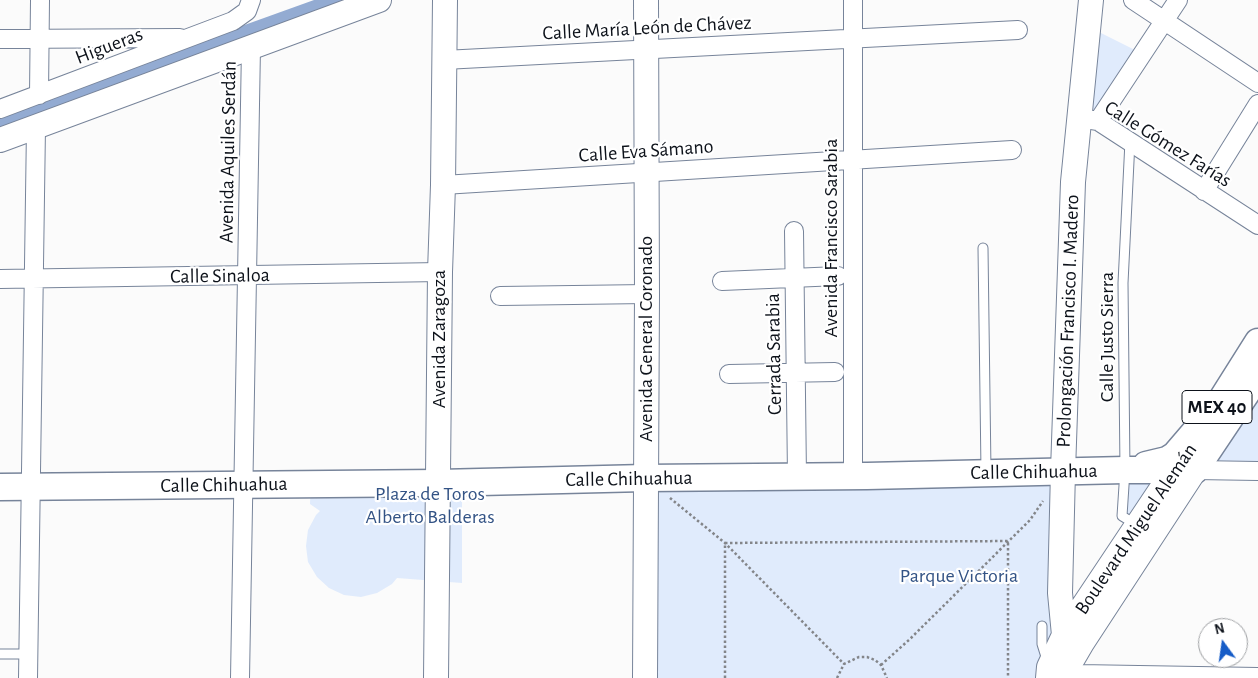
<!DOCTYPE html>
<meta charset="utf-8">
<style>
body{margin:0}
#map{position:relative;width:1258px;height:678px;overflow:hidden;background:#fbfbfb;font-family:"Alegreya Sans",sans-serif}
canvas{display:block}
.north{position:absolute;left:1198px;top:618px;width:50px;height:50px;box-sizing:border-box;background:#fff;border:1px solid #9ea0a3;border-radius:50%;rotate:346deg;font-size:14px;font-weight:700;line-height:20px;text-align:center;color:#0d121a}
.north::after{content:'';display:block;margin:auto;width:18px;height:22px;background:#165cc7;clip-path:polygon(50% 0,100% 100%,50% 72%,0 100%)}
</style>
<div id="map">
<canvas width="1258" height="678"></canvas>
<div class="north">N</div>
</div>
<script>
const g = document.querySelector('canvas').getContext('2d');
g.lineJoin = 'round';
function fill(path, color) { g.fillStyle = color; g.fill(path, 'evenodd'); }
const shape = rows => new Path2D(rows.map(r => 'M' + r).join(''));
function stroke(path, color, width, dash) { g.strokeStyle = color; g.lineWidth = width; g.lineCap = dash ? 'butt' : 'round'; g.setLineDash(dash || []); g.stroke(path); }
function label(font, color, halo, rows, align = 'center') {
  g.font = font + ' "Alegreya Sans",sans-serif'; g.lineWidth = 4.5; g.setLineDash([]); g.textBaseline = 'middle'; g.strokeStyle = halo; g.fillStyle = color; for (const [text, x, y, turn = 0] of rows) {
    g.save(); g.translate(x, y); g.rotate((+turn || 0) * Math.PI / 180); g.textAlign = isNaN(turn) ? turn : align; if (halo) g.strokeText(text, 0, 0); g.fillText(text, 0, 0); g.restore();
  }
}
fill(shape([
 [1085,25,1147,56,1106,123,1077,118],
 [1258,379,1258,470,1199,469],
 [462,473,462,583,397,578,392,584,377,593,361,597,344,595,329,588,317,577,308,562,306,546,308,530,316,515,320,511,310,504,311,475],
 [1070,473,1050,678,648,678,648,476],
 [1127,473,1175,474,1141,526,1125,514]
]), '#e0ebfc');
fill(shape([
 [314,0,368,0,0,135,0,113]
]), '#93abd2');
const lane = shape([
 [1130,141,1123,283,1125,470,1122,516,1137,525],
 [983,248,986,471],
 [1042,626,1042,644,1047,660],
 [0,654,28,654]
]);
const street = shape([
 [853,0,853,477],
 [1133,0,1258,83],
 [0,39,180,38],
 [444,60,1018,30],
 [39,95,40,0],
 [0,109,233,21,247,11,251,0],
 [1079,118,1098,121,1258,225],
 [1098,121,1178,0],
 [443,185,1012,150],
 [1204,191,1258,104],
 [794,231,797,477],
 [0,279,440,272],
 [722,281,838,276],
 [500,296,647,294],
 [729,374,835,372],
 [1195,470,1258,471],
 [1054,668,1065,672,1079,674,1258,677],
 [28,678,36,127],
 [240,678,251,47]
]);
const secondary = shape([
 [0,140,379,0],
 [1065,672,1082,643,1195,470],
 [436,678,440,272,443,185,445,0],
 [645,678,647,294,646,0],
 [1048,678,1049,667,1064,635,1174,470],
 [1065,678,1064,635,1060,593,1063,471,1073,182,1091,0]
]);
const primary = shape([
 [1217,407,1258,342],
 [1146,465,1167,460,1175,455,1199,427,1211,419],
 [0,487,439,483,645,478,867,476,1125,470,1195,470,1258,376]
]);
stroke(lane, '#77849a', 11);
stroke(street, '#77849a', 20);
stroke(secondary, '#77849a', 26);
stroke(primary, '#77849a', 29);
stroke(shape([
 [670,498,725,543,844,664],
 [881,665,910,639,1030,520,1043,501],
 [725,678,725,543,1008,541,1008,678],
 [837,678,844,664,859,657,867,657,875,660,881,665,887,678]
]), '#838589', 2.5, [2.5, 2.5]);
stroke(lane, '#fff', 9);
stroke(street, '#fff', 18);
stroke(secondary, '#fff', 24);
stroke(primary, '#fff', 26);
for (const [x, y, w] of [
 [1217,407,70]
]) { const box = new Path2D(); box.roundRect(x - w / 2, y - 16.5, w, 33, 4); g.fillStyle = '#fff'; g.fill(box); stroke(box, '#0d121a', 1); }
label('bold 19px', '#0d121a', null, [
 ["MEX 40",1217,407]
]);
label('20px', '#0d121a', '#fff', [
 ["Calle María León de Chávez",647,28,-3],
 ["Higueras",109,46,-21],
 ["Calle Gómez Farías",1168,144,32],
 ["Calle Eva Sámano",646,151,-4],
 ["Avenida Aquiles Serdán",228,152,-89],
 ["Avenida Francisco Sarabia",831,238,-90],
 ["Calle Sinaloa",220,276,-1],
 ["Prolongación Francisco I. Madero",1068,321,-88],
 ["Calle Justo Sierra",1107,337,-90],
 ["Avenida Zaragoza",439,339,-90],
 ["Avenida General Coronado",646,339,-90],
 ["Cerrada Sarabia",774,354,-91],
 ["Calle Chihuahua",1034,472,-1],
 ["Calle Chihuahua",629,479,-1],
 ["Calle Chihuahua",224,485,-1],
 ["Boulevard Miguel Alemán",1136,529,-56]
]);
label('20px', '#335385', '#fff', [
 ["Plaza de Toros",430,494],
 ["Alberto Balderas",430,517],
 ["Parque Victoria",959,576]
]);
</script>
